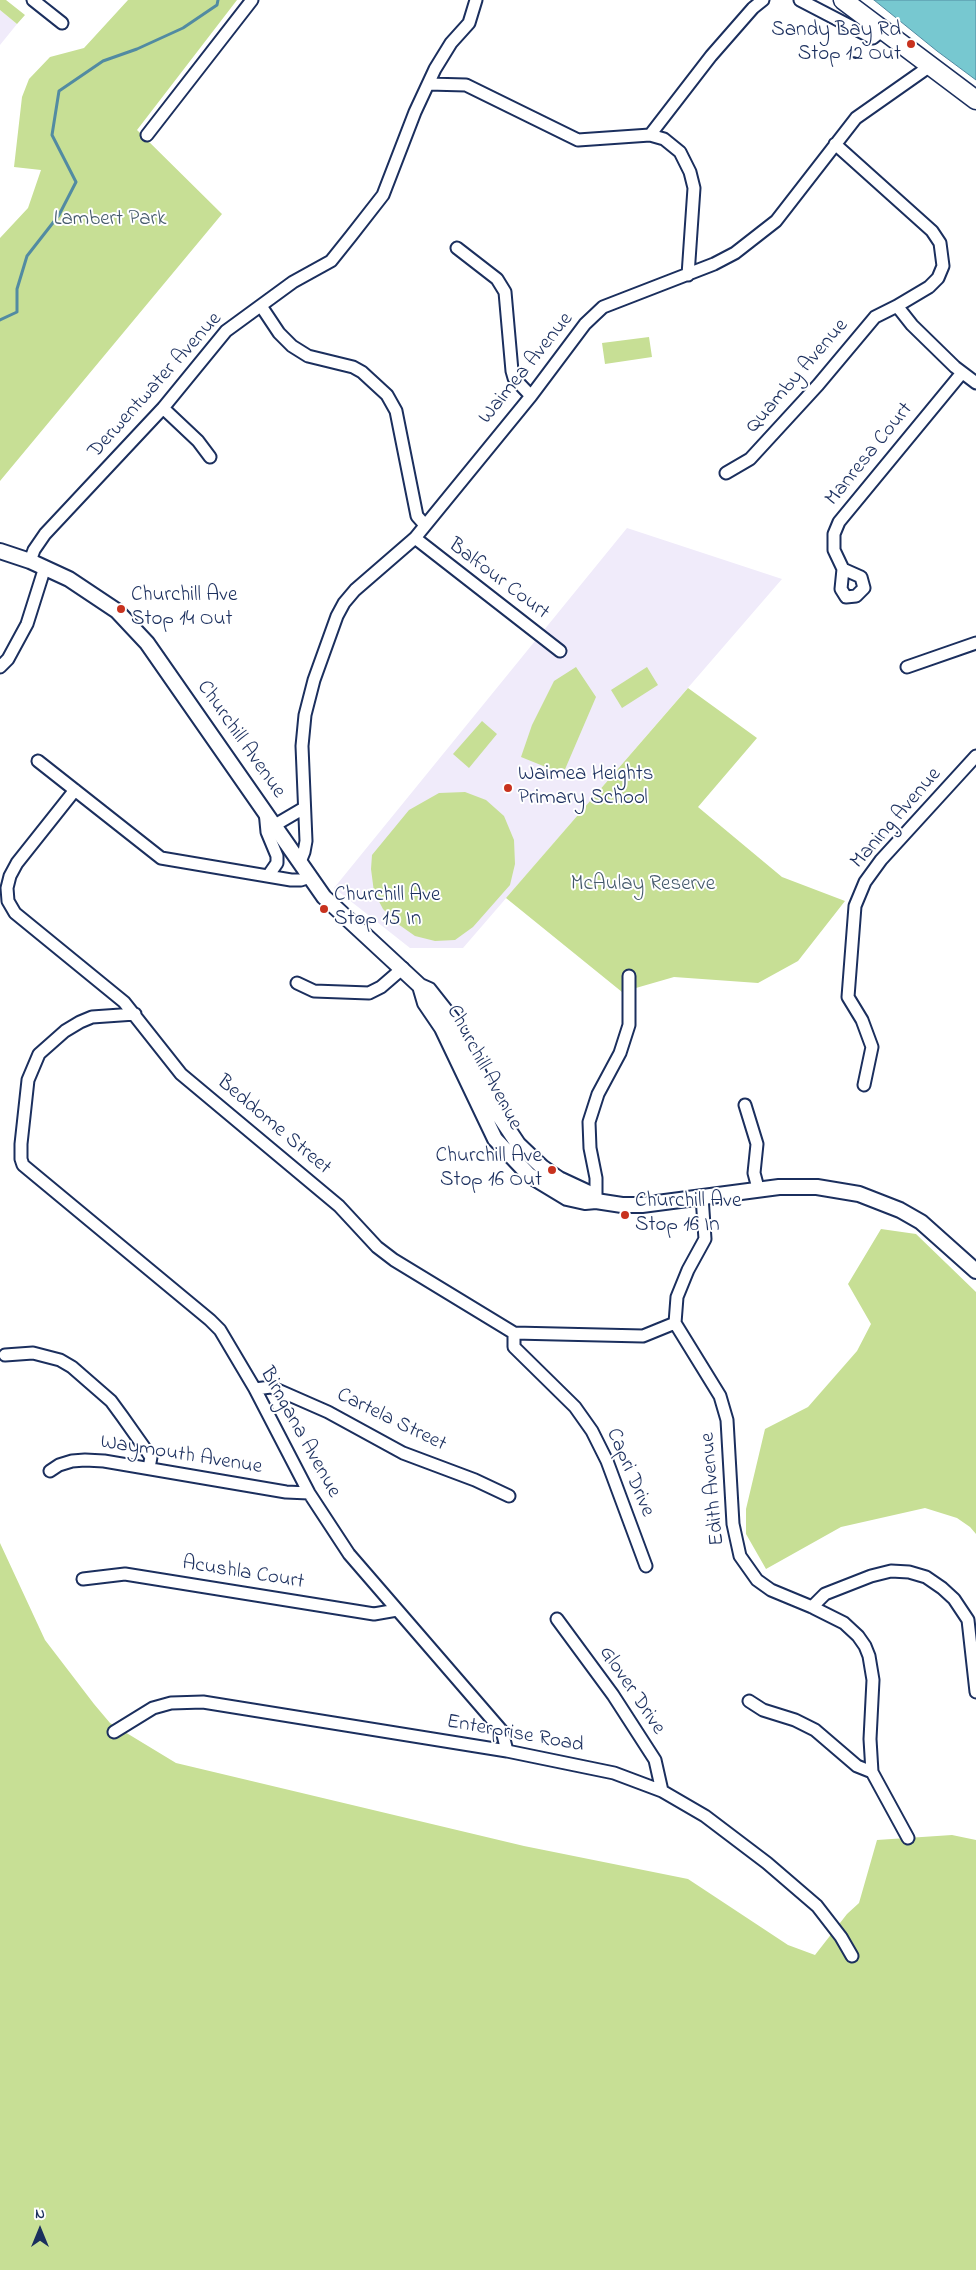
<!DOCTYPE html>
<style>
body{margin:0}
#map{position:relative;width:976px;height:2270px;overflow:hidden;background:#fff;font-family:"Indie Flower",sans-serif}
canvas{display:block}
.north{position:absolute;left:15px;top:2205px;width:50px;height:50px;-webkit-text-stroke:4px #fff;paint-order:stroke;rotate:0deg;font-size:14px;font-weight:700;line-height:20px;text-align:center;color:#1b2f5e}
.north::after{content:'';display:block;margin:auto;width:18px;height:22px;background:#1b2f5e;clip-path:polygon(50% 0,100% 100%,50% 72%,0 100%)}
</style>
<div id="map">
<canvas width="976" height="2270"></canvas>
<div class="north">N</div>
</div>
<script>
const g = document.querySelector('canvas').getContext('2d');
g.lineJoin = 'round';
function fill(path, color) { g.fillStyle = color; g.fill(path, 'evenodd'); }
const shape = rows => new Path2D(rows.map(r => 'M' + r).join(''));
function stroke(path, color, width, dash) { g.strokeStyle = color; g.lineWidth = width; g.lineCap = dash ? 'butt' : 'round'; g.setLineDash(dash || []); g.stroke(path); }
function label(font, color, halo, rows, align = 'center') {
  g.font = font + ' "Indie Flower",sans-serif'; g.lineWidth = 4; g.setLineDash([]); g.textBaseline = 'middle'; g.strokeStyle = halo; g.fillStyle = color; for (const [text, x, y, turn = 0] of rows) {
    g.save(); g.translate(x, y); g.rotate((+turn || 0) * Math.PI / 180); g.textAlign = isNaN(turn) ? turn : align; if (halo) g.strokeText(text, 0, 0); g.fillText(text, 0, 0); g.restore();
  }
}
fill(shape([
 [0,10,17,24,0,45],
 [627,528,782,579,463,948,410,948,334,888]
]), '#f0ebfa');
fill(shape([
 [0,0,6,0,25,15,17,24,0,10],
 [128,0,237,0,137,130,222,214,0,481,0,238,28,208,41,170,14,167,22,97,29,79,50,57,84,48],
 [649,337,652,357,605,364,602,343],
 [576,667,596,697,563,774,521,757,532,725,554,681],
 [647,667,658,685,622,708,611,690],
 [688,688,757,738,698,807,782,877,845,901,798,961,758,983,674,977,622,992,506,898],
 [482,721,497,734,469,768,453,754],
 [465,792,486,800,504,816,514,840,515,864,510,885,473,927,455,940,435,941,415,936,398,924,383,909,374,892,371,869,372,855,409,810,439,793],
 [881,1229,916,1234,976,1292,976,1534,970,1527,957,1518,925,1508,841,1527,766,1569,746,1534,746,1509,765,1429,808,1407,857,1351,871,1324,848,1284],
 [0,1543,45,1640,94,1704,110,1723,176,1763,524,1846,688,1879,788,1945,815,1955,847,1914,859,1903,877,1840,952,1835,976,1840,976,2270,0,2270]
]), '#c7df95');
const water = shape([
 [874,0,976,0,976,80,937,51,874,0]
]);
fill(water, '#77c8d0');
stroke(water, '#528ba2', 1);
stroke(shape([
 [0,320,17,312,17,289,27,256,59,215,76,182,52,135,59,91,103,61,137,49,183,28,217,5,218,0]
]), '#528ba2', 3);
const minor = shape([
 [33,0,62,23],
 [800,0,873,38,883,30],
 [428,84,466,85,578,140,650,135,664,139,680,152,690,172,694,188,688,275],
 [147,135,252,0],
 [650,135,711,56,753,8,763,0],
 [835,144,932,231,940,243,943,266,938,278,929,287,897,306,912,325,955,367,976,383],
 [457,248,497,279,505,292,512,371,514,378,531,396],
 [261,306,279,333,292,346,308,356,353,367,362,372,387,395,396,411,417,516,425,525],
 [163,408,198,441,210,457],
 [726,473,750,459,818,385,875,317,897,306],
 [415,538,560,651],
 [30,561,34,550,45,534,163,408,226,331,293,282,331,261,351,236,383,195,415,112,435,69,451,43,469,23,476,0],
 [843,569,841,589,846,597,856,596,864,588,861,577,843,569,834,550,834,534,839,522,961,374],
 [0,667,8,659,27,624,45,567],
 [907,667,976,643],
 [38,761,161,858,291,880,301,880,310,877],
 [75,790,17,863,10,876,7,888,8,901,15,913,124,1002,181,1074,339,1206,377,1247,394,1260,514,1333,643,1336,675,1323],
 [265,811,267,832,277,856,277,863,268,876],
 [275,825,304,808],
 [300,862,304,852,306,841,302,746,305,715,314,680,337,616,344,603,355,590,415,538,531,396,585,324,603,307,714,264,735,253,776,221,856,118,930,66],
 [297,983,314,991,369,993,381,987,403,968],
 [135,1014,92,1017,80,1022,65,1031,39,1054,28,1080,21,1144,21,1159,23,1165,210,1320,220,1330,255,1389,309,1493,349,1554,502,1731,507,1751],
 [864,1085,872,1047,862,1020,848,997,855,906,865,882,881,860,976,756],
 [745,1105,757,1144,754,1173,758,1188],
 [702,1197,705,1239,688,1270,677,1297,675,1323,720,1396,727,1420,733,1524,740,1556,757,1580,771,1590,812,1607,844,1623,858,1636,865,1646,869,1656,873,1680,870,1739,872,1772,908,1838],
 [596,1201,596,1178,590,1148,589,1122,598,1094,620,1053,629,1025,629,976],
 [514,1333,514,1347,575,1407,592,1431,607,1461,646,1566],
 [5,1355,33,1353,60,1360,72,1367,111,1401,122,1416,151,1457,149,1468],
 [255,1389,271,1387,328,1412,403,1453,475,1480,509,1496],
 [50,1471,59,1465,72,1461,85,1460,104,1461,286,1492,309,1493],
 [83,1579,125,1574,374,1614,397,1610],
 [812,1607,825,1594,871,1576,891,1571,909,1572,926,1577,942,1588,954,1599,968,1620,976,1692],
 [557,1619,613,1695,655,1760,662,1791],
 [749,1701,763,1710,795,1720,815,1730,857,1766,872,1772],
 [114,1732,153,1708,171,1703,203,1702,507,1751,614,1773,662,1791,705,1816,767,1863,817,1906,841,1937,852,1956]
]);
const tertiary = shape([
 [0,551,30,561,69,579,117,611,147,643,324,897,420,986,425,1003,442,1028,495,1139,529,1175,567,1198,585,1202,596,1201,622,1205,642,1205,779,1187,817,1187,859,1194,900,1210,921,1222,976,1271],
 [420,986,429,990,455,1023,498,1114,518,1144,542,1167,559,1179,589,1193,596,1201]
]);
const primary = shape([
 [843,0,976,100]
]);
stroke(minor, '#1b2f5e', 15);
stroke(tertiary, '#1b2f5e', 18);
stroke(primary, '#1b2f5e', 21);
stroke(minor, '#fff', 11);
stroke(tertiary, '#fff', 14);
stroke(primary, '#fff', 18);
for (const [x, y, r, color] of [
 [911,44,5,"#c8321e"],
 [121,609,5,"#c8321e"],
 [508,788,5,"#c8321e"],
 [324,909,5,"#c8321e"],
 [552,1170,5,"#c8321e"],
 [625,1215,5,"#c8321e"]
]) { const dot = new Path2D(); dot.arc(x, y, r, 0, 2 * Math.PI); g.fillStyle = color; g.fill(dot); stroke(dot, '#fff', 2); }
label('21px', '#1b2f5e', '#fff', [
 ["Sandy Bay Rd",901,32,"right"],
 ["Stop 12 Out",901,56,"right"],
 ["Churchill Ave",131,597],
 ["Stop 14 Out",131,621],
 ["Waimea Heights",518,776],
 ["Primary School",518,800],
 ["Churchill Ave",334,897],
 ["Stop 15 In",334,921],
 ["Churchill Ave",542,1158,"right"],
 ["Stop 16 Out",542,1182,"right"],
 ["Churchill Ave",635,1203],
 ["Stop 16 In",635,1227]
], 'left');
label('21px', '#465b6c', '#fff', [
 ["Lambert Park",110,221],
 ["McAulay Reserve",643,886]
]);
label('21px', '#1b2f5e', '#fff', [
 ["Waimea Avenue",527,369,-51],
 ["Quamby Avenue",798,377,-49],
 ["Derwentwater Avenue",156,386,-48],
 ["Manresa Court",870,455,-51],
 ["Balfour Court",498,580,37],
 ["Churchill Avenue",240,740,55],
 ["Maning Avenue",897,819,-49],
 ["Churchill Avenue",483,1068,62],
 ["Beddome Street",273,1126,40],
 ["Cartela Street",391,1421,26],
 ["Birngana Avenue",299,1433,61],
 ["Waymouth Avenue",181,1456,9],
 ["Capri Drive",629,1473,67],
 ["Edith Avenue",714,1489,-95],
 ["Acushla Court",243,1574,9],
 ["Glover Drive",631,1691,56],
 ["Enterprise Road",515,1735,10]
]);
</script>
